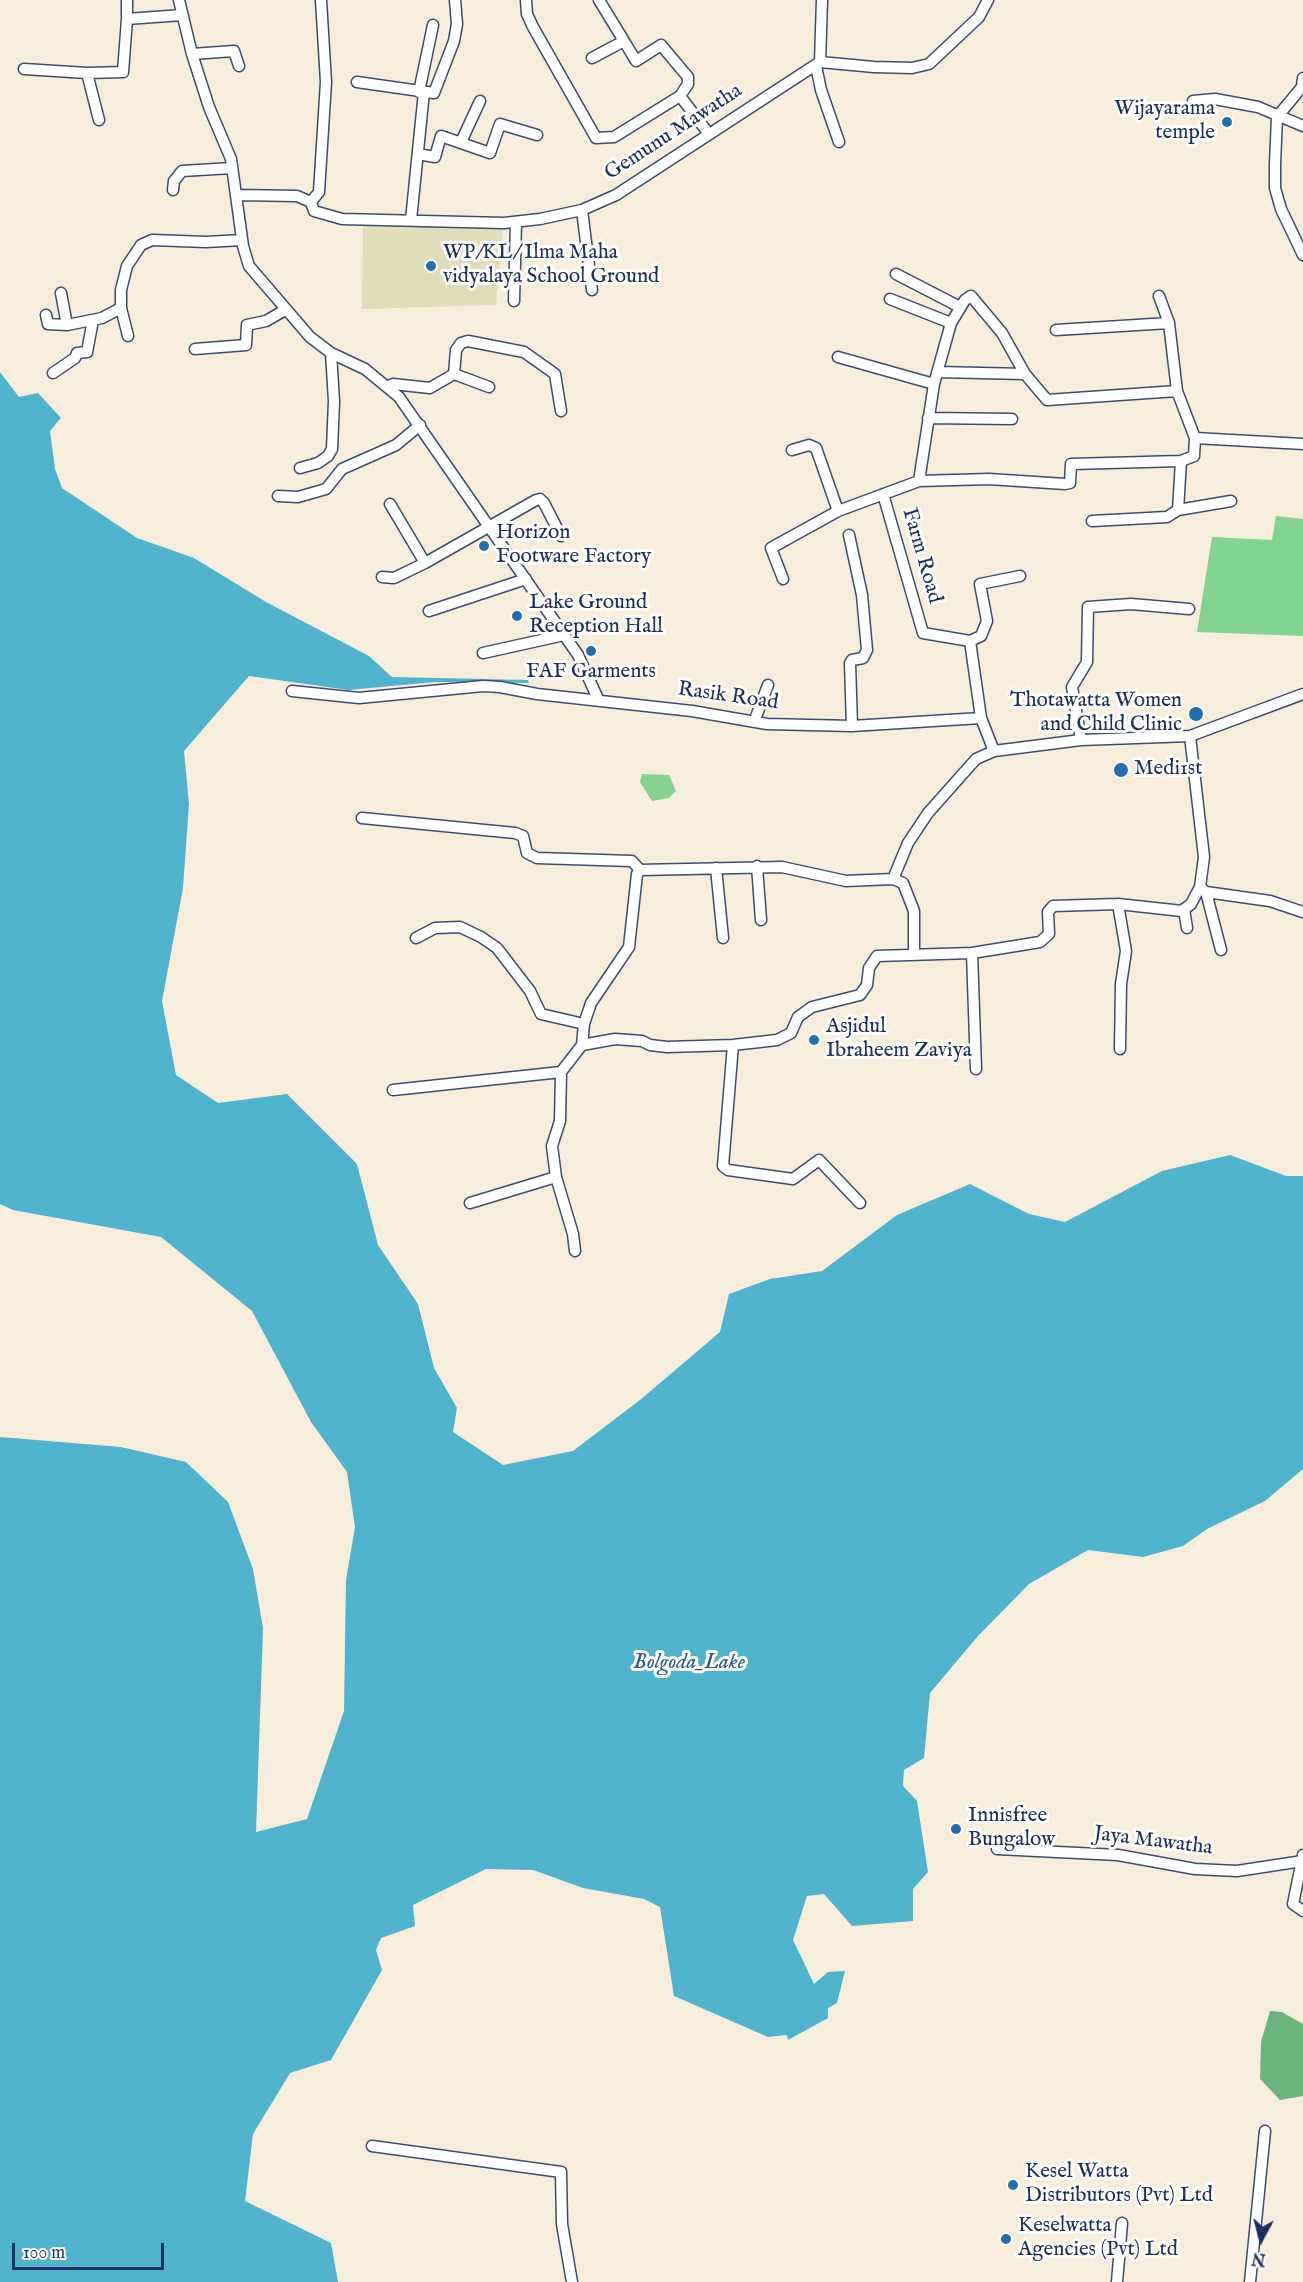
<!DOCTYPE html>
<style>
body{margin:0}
#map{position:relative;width:1303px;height:2282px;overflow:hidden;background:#f6edda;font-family:"IM FELL English",serif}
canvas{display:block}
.north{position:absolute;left:1231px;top:2210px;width:60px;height:60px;-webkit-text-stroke:4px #fdfcf7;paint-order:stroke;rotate:187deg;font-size:16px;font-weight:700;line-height:24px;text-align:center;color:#1b2f5e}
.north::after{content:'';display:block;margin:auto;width:21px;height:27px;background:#1b2f5e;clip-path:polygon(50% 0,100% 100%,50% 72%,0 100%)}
.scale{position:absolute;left:12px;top:2243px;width:152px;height:27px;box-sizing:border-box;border:3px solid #1b2f5e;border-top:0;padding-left:8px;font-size:18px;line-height:21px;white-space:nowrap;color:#1b2f5e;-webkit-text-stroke:4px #fdfcf7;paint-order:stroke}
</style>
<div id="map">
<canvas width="1303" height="2282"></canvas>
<div class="north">N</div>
<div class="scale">100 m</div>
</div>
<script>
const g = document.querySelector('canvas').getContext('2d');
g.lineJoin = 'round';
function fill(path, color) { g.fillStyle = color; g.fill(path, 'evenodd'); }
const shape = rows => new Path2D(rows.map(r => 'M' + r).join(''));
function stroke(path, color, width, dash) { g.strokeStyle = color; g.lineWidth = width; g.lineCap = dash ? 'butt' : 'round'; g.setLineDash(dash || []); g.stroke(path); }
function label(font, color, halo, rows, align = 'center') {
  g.font = font + ' "IM FELL English",serif'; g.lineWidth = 6; g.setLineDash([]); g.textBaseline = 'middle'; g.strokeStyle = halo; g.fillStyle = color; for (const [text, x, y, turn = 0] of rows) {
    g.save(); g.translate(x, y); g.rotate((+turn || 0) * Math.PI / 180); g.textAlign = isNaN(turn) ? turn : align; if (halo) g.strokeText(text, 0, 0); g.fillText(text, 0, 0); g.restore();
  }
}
fill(shape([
 [363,223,503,226,496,305,362,309]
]), '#e0ddbb');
fill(shape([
 [1276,516,1303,519,1303,636,1197,632,1212,537,1272,540],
 [642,774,669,775,676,791,669,798,652,801,640,782]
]), '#83d393');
fill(shape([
 [1270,2011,1282,2012,1303,2024,1303,2096,1280,2100,1260,2079,1261,2042]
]), '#6ab57d');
fill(shape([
 [0,372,19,397,38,393,61,418,50,431,55,469,62,488,137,538,194,558,266,602,369,656,392,677,528,680,529,683,434,682,349,690,249,676,184,751,189,804,183,888,162,1001,176,1075,218,1103,287,1094,357,1164,378,1245,418,1304,434,1368,457,1408,453,1432,503,1465,573,1451,640,1400,720,1332,729,1294,770,1279,822,1271,897,1215,970,1184,1029,1214,1065,1222,1162,1171,1230,1155,1286,1176,1303,1176,1303,1469,1265,1501,1207,1529,1183,1546,1143,1557,1088,1550,1029,1584,978,1636,930,1693,924,1758,904,1770,903,1786,917,1801,928,1872,913,1889,913,1921,852,1926,824,1894,807,1896,793,1940,814,1984,828,1972,845,1971,837,2003,828,2008,828,2018,788,2040,787,2035,768,2037,674,1996,660,1907,644,1899,583,1888,533,1870,486,1869,413,1905,415,1926,381,1938,376,1950,382,1970,331,2060,290,2073,253,2134,245,2201,331,2243,338,2282,0,2282,0,1437,121,1447,186,1462,228,1502,253,1569,263,1628,256,1832,307,1819,344,1711,346,1580,355,1527,347,1472,311,1422,252,1311,161,1237,13,1210,0,1204]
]), '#4fb3ce');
const street = shape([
 [127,0,127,19],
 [179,0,192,54,209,107,231,159,243,246,249,266,310,337,331,353,365,369,399,397,578,655,599,701],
 [526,0,527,14,533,27,596,138,614,137,680,96,688,84,688,77,661,45,636,61,624,41,592,58],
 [599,0,624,41],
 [192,54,234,51,239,66],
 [820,62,822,0],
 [816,66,821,90,839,142],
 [24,69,87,73],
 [1303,78,1302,87,1277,117,1275,164,1275,188,1281,209,1303,255],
 [357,82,434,93,454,41,457,24,455,0],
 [419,92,433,25],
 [680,96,709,134],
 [1193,101,1215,99,1258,107,1303,126],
 [99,120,87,73,123,72,127,19,182,15],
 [461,142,480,101],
 [418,154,435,157,441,136,490,153,500,124,537,135],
 [173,190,174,181,182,171,232,168],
 [236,195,297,196,311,202,319,192,326,82,321,0],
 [311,202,314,211,342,219,504,223,540,219,582,210,616,195,820,62,874,67,912,68,929,64,979,17,988,0],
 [582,210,592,290],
 [411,220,424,92],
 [896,274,960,307],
 [61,293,67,325,102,318,121,308],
 [1159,296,1169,323,1177,391,1195,438],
 [890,299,951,323],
 [514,301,516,222],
 [46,315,48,324,67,325],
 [1056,330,1169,323],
 [128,336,121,308,121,290,127,266,141,245,152,240,206,242,242,240],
 [195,349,246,345,247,325,266,321,285,310],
 [838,357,934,384],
 [938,372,1025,374],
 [53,373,75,358,77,353,87,352,93,320],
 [454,374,456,350,461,343,468,341,524,352,555,374,561,411],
 [387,387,393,384,430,388,454,374,489,387],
 [928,418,1012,419],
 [792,450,809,445,816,448,838,511],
 [300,468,318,463,328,456,332,449,334,401,331,353],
 [919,481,934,384,951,323,965,300,971,296,1002,333,1025,374,1047,400,1177,391],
 [883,494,923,633,970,641,981,718,994,751],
 [278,496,298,497,326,489,342,469,396,445,420,425],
 [390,504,425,563],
 [1178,510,1181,461],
 [1092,521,1167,517,1178,510,1231,501],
 [849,535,862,595,867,650,863,658,852,660,850,663,852,726],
 [382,577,394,578,425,563,536,500,540,499,544,503,561,536],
 [783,579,771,548,838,511,919,481,989,479,1065,484,1070,483,1071,464,1181,461,1194,456,1195,438,1303,444],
 [429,611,526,579],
 [970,641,981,636,987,621,980,584,1020,576],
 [483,653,564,635],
 [292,691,359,698,483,686,500,687,537,694,692,711,767,724,852,726,981,718],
 [754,722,768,685],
 [1081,740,1072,687,1087,662,1088,607,1131,604,1189,609],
 [362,818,515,833,523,836,527,853,537,858,632,861,640,870],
 [757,866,761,920],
 [716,868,723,938],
 [893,879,903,883,914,911,914,955],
 [1200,887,1206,892,1270,901,1303,912],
 [1206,892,1221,950],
 [1118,904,1126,951,1121,984,1120,1049],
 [1184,909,1187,928],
 [416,938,435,928,460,927,481,937,497,948,530,991,541,1014,584,1024],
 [972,953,976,1069],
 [582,1045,615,1039,642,1041,650,1045,667,1047,733,1045,777,1040,791,1033,798,1017,812,1007,860,995,867,985,869,968,877,956,972,953,1040,942,1049,934,1048,912,1053,906,1118,904,1182,911,1191,904,1200,887,1204,857,1190,736],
 [733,1045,723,1166,728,1170,793,1179,819,1160,860,1203],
 [393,1090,561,1072],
 [556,1177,573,1234,575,1251],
 [470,1203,556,1177,552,1146,560,1121,561,1072,582,1045,584,1024,591,1003,629,947,637,874,640,870,782,867,846,881,893,879,908,843,928,813,976,759,994,751,1081,740,1190,736,1303,694],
 [997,1849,1118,1855,1195,1869,1237,1871,1303,1861],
 [1303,1855,1293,1904,1303,1911],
 [372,2146,561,2172,562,2224,572,2282],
 [1117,2282,1122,2223],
 [1250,2282,1265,2131]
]);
stroke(street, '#3c4c71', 13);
stroke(street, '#fff', 10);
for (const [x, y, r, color] of [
 [1227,122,6,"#1f6fb2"],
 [431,266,6,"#1f6fb2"],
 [484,546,6,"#1f6fb2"],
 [517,616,6,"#1f6fb2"],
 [591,651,6,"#1f6fb2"],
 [1196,714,8,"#1f6fb2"],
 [1121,770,8,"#1f6fb2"],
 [814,1040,6,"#1f6fb2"],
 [956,1829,6,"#1f6fb2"],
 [1013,2185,6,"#1f6fb2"],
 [1006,2239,6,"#1f6fb2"]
]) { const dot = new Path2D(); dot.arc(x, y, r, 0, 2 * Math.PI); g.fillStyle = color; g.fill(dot); stroke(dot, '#fdfcf7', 2); }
label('21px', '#1b2f5e', '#fdfcf7', [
 ["Wijayarama",1215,110,"right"],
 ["temple",1215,134,"right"],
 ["WP/KL/ Ilma Maha",443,254],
 ["vidyalaya School Ground",443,278],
 ["Horizon",496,534],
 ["Footware Factory",496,558],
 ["Lake Ground",529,604],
 ["Reception Hall",529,628],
 ["FAF Garments",591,673,"center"],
 ["Thotawatta Women",1182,702,"right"],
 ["and Child Clinic",1182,726,"right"],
 ["Medi1st",1134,770],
 ["Asjidul",826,1028],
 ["Ibraheem Zaviya",826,1052],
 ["Innisfree",968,1817],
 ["Bungalow",968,1841],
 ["Kesel Watta",1025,2173],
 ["Distributors (Pvt) Ltd",1025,2197],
 ["Keselwatta",1018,2227],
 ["Agencies (Pvt) Ltd",1018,2251]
], 'left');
label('21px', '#1b2f5e', '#fdfcf7', [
 ["Gemunu Mawatha",674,133,-33],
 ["Farm Road",921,556,74],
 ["Rasik Road",728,697,8],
 ["Jaya Mawatha",1153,1842,7]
]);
label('italic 22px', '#2d5d85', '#fdfcf7', [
 ["Bolgoda_Lake",689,1663]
]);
</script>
